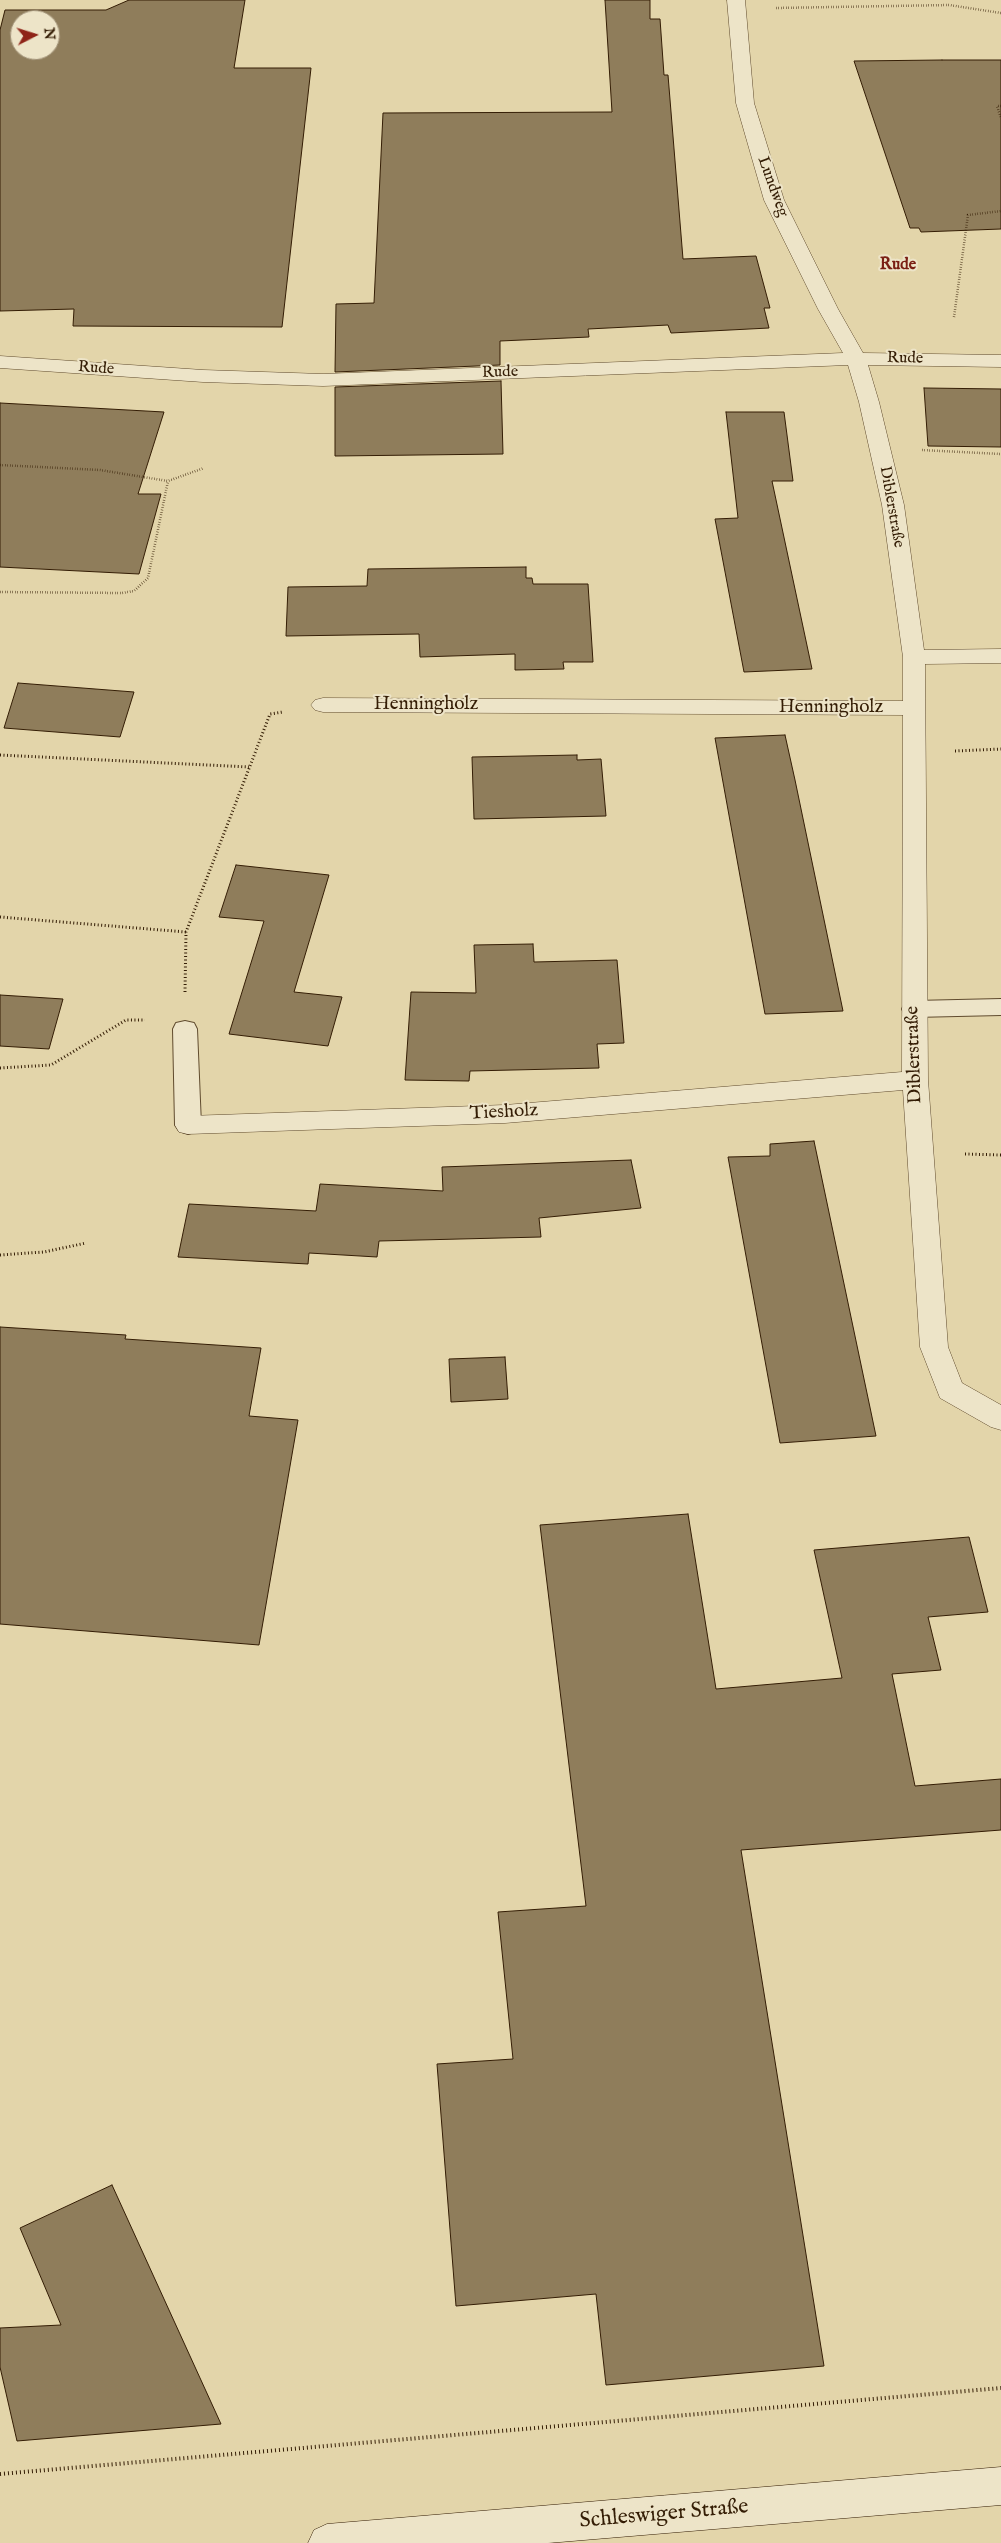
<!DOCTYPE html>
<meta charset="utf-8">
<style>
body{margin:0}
#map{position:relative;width:1001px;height:2543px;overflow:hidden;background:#e3d5aa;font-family:"IM FELL English",serif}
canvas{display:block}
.north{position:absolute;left:10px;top:10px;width:50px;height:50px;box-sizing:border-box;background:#ede4c8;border:1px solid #a3947a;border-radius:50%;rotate:85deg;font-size:14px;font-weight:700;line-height:20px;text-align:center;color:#341d05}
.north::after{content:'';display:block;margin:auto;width:18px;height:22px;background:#8f2418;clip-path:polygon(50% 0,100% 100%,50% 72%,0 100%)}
</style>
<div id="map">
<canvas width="1001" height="2543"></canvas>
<div class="north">N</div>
</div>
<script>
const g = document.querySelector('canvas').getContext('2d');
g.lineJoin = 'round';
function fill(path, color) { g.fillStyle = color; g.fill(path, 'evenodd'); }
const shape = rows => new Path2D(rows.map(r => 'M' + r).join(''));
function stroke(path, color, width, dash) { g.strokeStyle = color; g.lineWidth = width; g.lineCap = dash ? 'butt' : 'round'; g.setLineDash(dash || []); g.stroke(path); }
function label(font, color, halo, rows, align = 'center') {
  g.font = font + ' "IM FELL English",serif'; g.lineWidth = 4; g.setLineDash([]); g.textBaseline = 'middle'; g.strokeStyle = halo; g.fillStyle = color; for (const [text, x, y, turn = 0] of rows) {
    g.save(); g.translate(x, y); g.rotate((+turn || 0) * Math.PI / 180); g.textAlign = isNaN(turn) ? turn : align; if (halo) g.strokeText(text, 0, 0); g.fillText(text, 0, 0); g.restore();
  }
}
const building = shape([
 [129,0,245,0,234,68,311,68,282,327,73,326,74,309,0,311,0,30,5,10,106,10,129,0],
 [20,20,50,20,50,50,20,50,20,20],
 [605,0,650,0,650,19,660,19,664,75,668,75,683,259,756,256,770,308,764,308,769,328,671,333,668,325,588,329,589,337,500,341,500,365,335,372,336,304,374,303,383,113,612,112,605,0],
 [942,60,1001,60,1001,229,921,232,919,228,910,228,854,61,942,60],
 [501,381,503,454,335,456,335,387,501,381],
 [924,388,1001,389,1001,447,928,446,924,388],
 [0,403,164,412,138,494,161,494,139,574,0,567,0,403],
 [726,412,784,412,793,481,772,481,812,669,744,672,715,519,738,518,726,412],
 [526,567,526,578,532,578,533,584,588,584,593,662,563,662,564,669,515,670,515,654,420,657,419,634,286,636,288,587,367,586,368,569,526,567],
 [18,683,134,692,120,737,4,728,18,683],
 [785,735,795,780,843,1011,765,1014,715,738,785,735],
 [577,755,577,760,601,759,606,816,474,819,472,757,577,755],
 [236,865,329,875,294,992,342,997,328,1046,229,1034,264,921,219,917,236,865],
 [533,944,534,962,617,960,624,1043,597,1044,599,1068,470,1071,469,1081,405,1080,411,992,476,993,474,945,533,944],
 [0,995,63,999,49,1049,0,1046,0,995],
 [814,1141,876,1436,780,1443,728,1157,770,1156,770,1144,814,1141],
 [631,1160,641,1208,539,1218,541,1237,379,1241,377,1257,309,1253,308,1264,178,1257,189,1204,316,1211,320,1184,443,1191,442,1167,631,1160],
 [0,1327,126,1335,125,1339,261,1348,249,1416,298,1420,259,1645,0,1624,0,1327],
 [505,1357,508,1399,451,1402,449,1359,505,1357],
 [688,1514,716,1689,842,1678,814,1550,969,1537,988,1612,928,1617,941,1670,892,1674,915,1786,1001,1779,1001,1830,741,1850,824,2366,606,2385,596,2294,456,2306,437,2064,513,2059,498,1912,586,1906,540,1525,688,1514],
 [112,2185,221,2424,17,2441,0,2367,0,2328,61,2325,20,2228,112,2185]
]);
fill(building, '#8f7d5b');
stroke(building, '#341d05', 1);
const service = shape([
 [1001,999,1001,1015,914,1017,905,1015,902,1009,905,1003,914,1001,1001,999],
 [185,1021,194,1023,197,1029,201,1125,197,1131,188,1134,179,1131,175,1125,173,1029,176,1023,185,1021]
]);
const minor = shape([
 [727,0,745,0,754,103,784,200,838,309,863,353,1001,355,1001,367,868,365,879,402,904,505,924,650,1001,649,1001,663,925,664,928,1080,948,1347,962,1383,1001,1405,1001,1430,991,1427,940,1398,920,1347,903,1090,505,1123,188,1134,179,1132,175,1125,179,1118,188,1116,505,1105,902,1072,903,715,323,712,315,710,311,705,315,700,323,698,903,701,903,657,882,505,859,402,848,365,323,386,203,382,0,368,0,356,203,370,323,374,843,353,818,309,764,200,736,103,727,0]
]);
const secondary = shape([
 [1001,2467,1001,2505,548,2543,308,2543,314,2530,327,2524,1001,2467]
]);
stroke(service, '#604b2e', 2);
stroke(minor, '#604b2e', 1);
stroke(secondary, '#341d05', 1);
stroke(shape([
 [776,8,949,5,1001,13],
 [1001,106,997,106,1001,118],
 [954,317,968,215,1001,211],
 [922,450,1001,454],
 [0,465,100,470,168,481,204,468],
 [0,592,122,593,134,591,148,578,168,481]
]), '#341d05', 2.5, [0.5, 2]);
stroke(shape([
 [955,751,1001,749],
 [0,755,249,767],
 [0,917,186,932],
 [185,992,186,932,270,714,283,712],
 [0,1068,51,1065,126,1020,145,1020],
 [965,1154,1001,1155],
 [0,1255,44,1252,86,1243]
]), '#341d05', 3, [1, 2.5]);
stroke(shape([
 [0,2474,1001,2388]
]), '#341d05', 4, [1, 3]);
fill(service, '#ede4c8');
fill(minor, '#ede4c8');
fill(secondary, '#ede4c8');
label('16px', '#341d05', '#ede4c8', [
 ["Lundweg",772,187,70],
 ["Rude",905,359,1],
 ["Rude",96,369,4],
 ["Rude",500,373,-2],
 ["Diblerstraße",891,507,80]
]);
label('bold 16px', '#7a1f14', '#ede4c8', [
 ["Rude",898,266]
]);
label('19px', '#341d05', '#ede4c8', [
 ["Henningholz",426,705],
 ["Henningholz",831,708],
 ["Diblerstraße",915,1055,-92],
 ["Tiesholz",504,1113,-3]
]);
label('22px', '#341d05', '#ede4c8', [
 ["Schleswiger Straße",664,2515,-5]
]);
</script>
